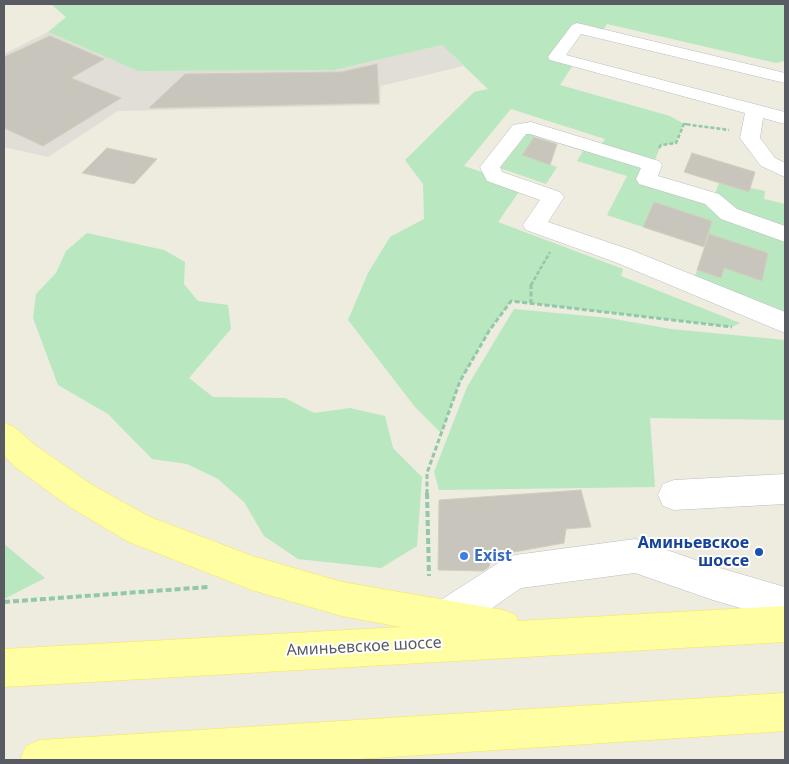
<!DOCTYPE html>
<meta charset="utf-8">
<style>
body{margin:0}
#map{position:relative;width:789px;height:764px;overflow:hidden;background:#edecdf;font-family:"Noto Sans",sans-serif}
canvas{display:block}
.frame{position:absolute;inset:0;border:5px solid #585b62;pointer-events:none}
</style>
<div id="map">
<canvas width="789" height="764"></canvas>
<div class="frame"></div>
</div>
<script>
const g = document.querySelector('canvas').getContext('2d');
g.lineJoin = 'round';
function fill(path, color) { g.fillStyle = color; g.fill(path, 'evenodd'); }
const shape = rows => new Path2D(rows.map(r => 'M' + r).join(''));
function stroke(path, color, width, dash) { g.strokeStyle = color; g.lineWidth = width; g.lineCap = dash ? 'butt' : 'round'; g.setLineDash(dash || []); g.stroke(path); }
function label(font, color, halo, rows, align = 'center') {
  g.font = font + ' "Noto Sans",sans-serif'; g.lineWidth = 4; g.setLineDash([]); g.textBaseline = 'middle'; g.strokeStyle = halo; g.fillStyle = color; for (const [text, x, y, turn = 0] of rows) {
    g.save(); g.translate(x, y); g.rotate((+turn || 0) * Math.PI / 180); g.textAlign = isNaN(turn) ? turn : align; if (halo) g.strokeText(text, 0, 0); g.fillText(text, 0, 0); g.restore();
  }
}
fill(shape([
 [48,32,138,71,334,70,442,45,463,66,381,86,380,105,118,111,48,157,4,147,4,54]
]), '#e0ded7');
fill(shape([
 [51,4,785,4,785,61,776,63,607,24,600,34,577,28,556,56,575,62,560,85,670,116,684,124,675,143,661,145,647,179,713,199,719,183,748,192,750,188,765,191,764,199,785,204,785,318,693,281,697,270,721,278,724,268,762,281,768,253,708,234,712,221,654,202,643,227,607,215,627,176,577,161,583,151,535,136,522,155,557,167,546,184,500,168,531,128,598,149,605,139,511,109,464,166,523,186,498,222,623,269,621,276,740,323,732,327,511,301,489,331,460,381,441,433,415,407,348,320,368,273,390,237,424,219,423,184,405,160,474,92,488,89,442,45,334,70,138,71,48,32,66,17],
 [87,233,164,250,185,262,184,284,198,301,228,305,231,329,189,378,213,397,285,398,314,413,350,408,385,416,393,448,422,477,417,546,381,568,298,559,264,536,244,502,218,479,187,464,152,459,108,414,58,385,33,318,36,294,56,273,66,251],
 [514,309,609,318,671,329,785,340,785,420,650,418,655,487,439,490,434,472,467,387],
 [4,544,45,578,4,599]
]), '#b8e7c0');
const building = shape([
 [50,36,104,59,71,78,121,98,43,146,4,128,4,57,50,36],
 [377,64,379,103,149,108,185,74,341,72,377,64],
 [534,137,557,144,550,165,522,155,534,137],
 [107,148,157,159,134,184,82,173,107,148],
 [692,153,755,172,749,192,684,172,692,153],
 [654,202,712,221,704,247,643,227,654,202],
 [709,234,768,253,762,281,724,268,721,278,697,270,709,234],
 [581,490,591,527,566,529,564,543,492,556,489,567,483,571,438,570,439,500,581,490]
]);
fill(building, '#c8c6bc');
stroke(building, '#d2cebd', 1);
const minor = shape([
 [577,23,785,73,785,83,581,34,566,55,785,112,785,124,763,118,760,138,775,158,785,163,785,177,761,166,740,138,745,113,550,60,548,57,550,54,572,25,577,23],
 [531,122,659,161,662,165,658,176,719,194,737,209,785,226,785,242,721,219,705,204,639,184,636,179,641,168,530,134,526,134,500,167,502,172,560,192,564,197,548,222,631,250,785,312,785,333,615,262,526,230,523,225,540,200,487,181,480,167,513,125,531,122],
 [785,474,785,504,674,510,663,506,658,495,663,484,674,480,785,474],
 [635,539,713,566,785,587,785,621,713,600,635,573,521,588,459,631,446,636,433,631,428,618,433,605,503,560,515,555,635,539]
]);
const major = shape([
 [4,423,14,427,36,446,92,485,150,517,252,556,342,582,503,610,516,615,518,621,785,606,785,642,4,687,4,649,401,627,342,616,252,590,129,542,70,507,14,466,4,455,4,423],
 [785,693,785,731,345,760,20,760,26,746,40,740,785,693]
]);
stroke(minor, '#babcc2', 1);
stroke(major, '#fce548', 1);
stroke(shape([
 [684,124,687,124]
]), '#92c8a9', 2, [3, 1]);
stroke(shape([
 [659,148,661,145,676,143,684,124,729,130],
 [531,285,550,252]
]), '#92c8a9', 2.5, [4, 2]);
stroke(shape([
 [531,284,531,303],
 [427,494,427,473,460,381,489,331,511,301,732,327]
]), '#92c8a9', 3, [5, 2.5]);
stroke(shape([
 [427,493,429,576],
 [4,602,208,587]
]), '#92c8a9', 4, [6, 3]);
fill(minor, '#fff');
fill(major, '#fffea2');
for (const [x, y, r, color] of [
 [759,552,5,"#1a4fb4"],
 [464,556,5,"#3f7fe0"]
]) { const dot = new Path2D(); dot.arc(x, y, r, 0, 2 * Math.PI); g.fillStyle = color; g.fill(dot); stroke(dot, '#fff', 2); }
label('bold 16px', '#164399', '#fff', [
 ["Аминьевское",749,543],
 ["шоссе",749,561]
], 'right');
label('bold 16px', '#366cbe', '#fff', [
 ["Exist",474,556]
], 'left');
label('16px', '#585b62', '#fff', [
 ["Аминьевское шоссе",364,647,-3]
]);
</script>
